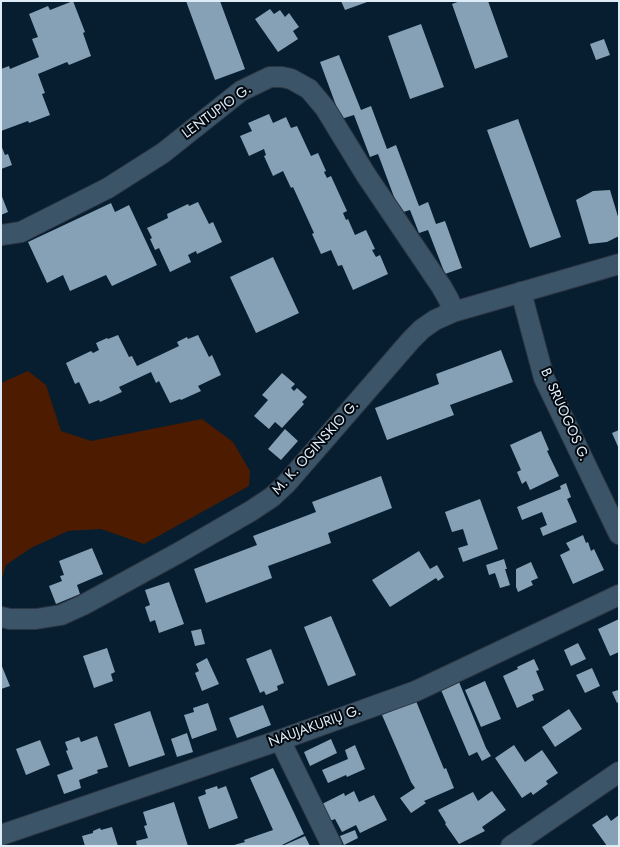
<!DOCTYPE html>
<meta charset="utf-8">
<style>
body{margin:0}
#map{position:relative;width:620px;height:847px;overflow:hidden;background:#061e2f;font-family:Jost,sans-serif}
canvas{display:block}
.frame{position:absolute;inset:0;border:2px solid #deecf8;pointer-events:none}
</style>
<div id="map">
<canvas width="620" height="847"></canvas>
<div class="frame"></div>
</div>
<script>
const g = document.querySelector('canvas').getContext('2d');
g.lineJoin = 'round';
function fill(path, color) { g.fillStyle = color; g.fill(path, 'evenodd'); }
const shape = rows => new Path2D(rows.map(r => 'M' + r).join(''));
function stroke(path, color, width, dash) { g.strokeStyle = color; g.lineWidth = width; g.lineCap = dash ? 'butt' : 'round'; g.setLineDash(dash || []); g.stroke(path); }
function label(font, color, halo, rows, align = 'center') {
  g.font = font + ' Jost,sans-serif'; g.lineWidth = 4; g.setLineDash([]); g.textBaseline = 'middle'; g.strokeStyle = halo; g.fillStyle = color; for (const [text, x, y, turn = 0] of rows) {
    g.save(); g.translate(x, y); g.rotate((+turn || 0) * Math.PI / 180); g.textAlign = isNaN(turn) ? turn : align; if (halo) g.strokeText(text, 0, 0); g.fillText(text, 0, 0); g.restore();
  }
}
fill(shape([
 [28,371,46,385,61,431,91,441,202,419,233,442,250,471,249,486,144,544,101,529,68,531,31,548,6,565,1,582,1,383]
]), '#4d1b00');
fill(shape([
 [73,1,85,32,83,33,91,56,69,65,67,62,38,74,45,93,42,94,50,115,29,123,28,121,1,131,1,69,9,66,10,69,39,57,32,39,38,37,29,14,48,6,50,10],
 [186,1,220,1,245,69,215,80],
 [341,1,370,1,345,10],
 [460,1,488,1,508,57,475,69,452,4],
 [270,9,274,14,280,10,285,17,289,13,299,27,293,31,298,39,278,52,255,19],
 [421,24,444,87,410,99,388,36],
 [604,39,610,55,596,60,590,44],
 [339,55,361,110,371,106,387,149,396,145,419,206,428,202,436,224,445,221,462,268,445,274,428,230,419,233,410,210,400,213,378,154,370,157,354,115,341,119,320,62],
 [269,114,273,123,286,117,291,128,297,126,311,156,318,153,326,171,324,172,327,178,331,176,347,211,343,213,346,220,348,219,355,235,366,230,375,249,372,250,376,257,380,255,388,274,353,290,342,265,338,266,331,250,321,254,312,234,314,233,293,187,291,188,283,171,273,176,264,156,266,155,264,149,249,156,240,136,252,131,248,123],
 [518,119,561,237,530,248,487,130],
 [1,145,5,155,8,154,12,165,1,169],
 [610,190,619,220,619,236,607,242,589,244,576,200,593,191],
 [1,194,8,212,1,215],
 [198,202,209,224,213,222,222,242,197,254,196,251,188,255,191,262,170,272,159,248,155,250,150,239,152,238,147,228,168,218,167,214,188,204,189,206],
 [111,203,115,212,129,205,157,265,112,286,106,275,70,291,63,275,47,283,28,242],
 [273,257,299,313,256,333,230,277],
 [118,335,129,357,132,356,137,366,179,346,177,342,187,337,188,339,198,335,209,357,212,355,221,375,198,386,201,391,181,400,180,399,170,403,159,381,156,383,151,372,119,387,122,392,100,402,99,400,89,404,79,382,75,384,66,363,91,351,93,353,99,350,96,343,107,338,108,339],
 [501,350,513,382,450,405,454,415,387,440,375,408,439,384,436,374],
 [282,373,295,384,291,388,294,391,297,388,307,397,302,402,304,404,282,428,275,422,269,429,254,416,268,400,262,395],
 [285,429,298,441,281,460,268,449],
 [619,430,619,449,612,433],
 [541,431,549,450,547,451,559,476,530,490,526,481,522,484,517,472,521,470,510,445],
 [381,476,392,508,328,533,331,543,268,566,272,578,206,603,194,569,257,545,253,536,316,512,312,502],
 [566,483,571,497,567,499,577,522,543,536,540,528,547,525,542,512,522,520,517,507,561,489,560,486],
 [480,499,498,549,463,562,458,548,468,545,463,529,452,532,445,512],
 [583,535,586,543,588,542,591,551,594,549,604,570,573,584,560,555,570,550,566,543],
 [92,548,103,574,77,585,80,594,56,604,49,586,62,581,60,576,64,575,59,561],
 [419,551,430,569,437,565,444,577,438,581,436,578,390,607,372,580],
 [504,559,507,569,505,569,510,585,500,588,495,573,489,575,486,565],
 [531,562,538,578,531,581,533,585,518,592,516,587,516,569],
 [169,582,184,624,159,633,155,620,150,622,145,607,150,605,145,590],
 [331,616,356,675,328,686,304,627],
 [619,619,619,652,610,656,598,629],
 [201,629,205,644,195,646,191,631],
 [578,643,586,659,571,666,564,650],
 [107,648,115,672,111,674,113,681,94,688,83,656],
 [271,649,284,683,277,686,278,690,266,695,264,691,260,693,246,659],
 [207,658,219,684,202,691,195,673,199,671,196,664],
 [534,659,539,670,536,671,544,690,532,695,534,700,517,708,503,676,518,669,517,667],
 [1,664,10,686,1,689],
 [592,668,600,686,585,693,576,675],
 [485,681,501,719,481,727,465,690],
 [459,682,486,748,491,756,482,761,477,752,469,756,441,690],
 [618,690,619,702,617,703,612,692],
 [416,701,444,769,446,768,454,788,424,801,426,803,411,813,400,798,415,788,411,782,382,715],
 [208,703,217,730,192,739,184,715,194,712,193,708],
 [263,705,271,725,237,738,229,718],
 [569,709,582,729,555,747,542,727],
 [150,711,165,755,129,767,114,724],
 [187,733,193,752,177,757,171,739],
 [97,736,108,767,97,770,98,773,79,780,81,788,64,794,57,775,73,769,66,751,68,750,65,742,79,737,81,742],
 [331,739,337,753,310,766,304,752],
 [40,740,50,765,26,775,16,749],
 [355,745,365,769,347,777,346,775,328,783,322,770,348,759,345,750],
 [514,745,525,762,542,750,558,773,546,781,548,784,533,795,531,792,522,798,495,758],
 [273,768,304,834,280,846,235,846,234,845,245,842,244,840,273,830,250,778],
 [217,786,218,789,226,786,238,818,209,829,198,797,206,794,205,790],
 [354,791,359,802,374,795,387,820,360,833,356,825,342,832,335,819,330,821,322,804,344,793,345,796],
 [492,791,506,810,482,827,485,831,459,844,445,824,446,823,438,810,473,792,478,801],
 [174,802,188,846,137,846,136,841,148,838,144,826,147,825,143,812],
 [607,815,611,821,619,815,619,846,607,846,592,825],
 [112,827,118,846,85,846,82,836,93,833,93,831,100,828,101,830],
 [355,830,358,838,344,845,340,836],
 [305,836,310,846,282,846]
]), '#86a1b6');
const street = shape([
 [1,235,21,232,108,188,163,153,241,91,270,77,282,77,291,79,309,89,325,108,366,175,441,286,449,300,453,312],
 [521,292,544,378,619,534],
 [1,617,10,619,36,619,61,615,83,605,180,552,251,511,272,497,286,484,411,340,422,329,435,320,453,312,619,264],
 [280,740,332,846],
 [1,835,280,740,416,691,619,595],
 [511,846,619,772]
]);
stroke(street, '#2c3643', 22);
stroke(street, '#3c5467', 20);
label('14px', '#deecf8', '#02080e', [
 ["LENTUPIO G.",217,112,-36],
 ["B. SRUOGOS G.",564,415,66],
 ["M. K. OGINSKIO G.",316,448,-48],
 ["NAUJAKURIŲ G.",315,727,-20]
]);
</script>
